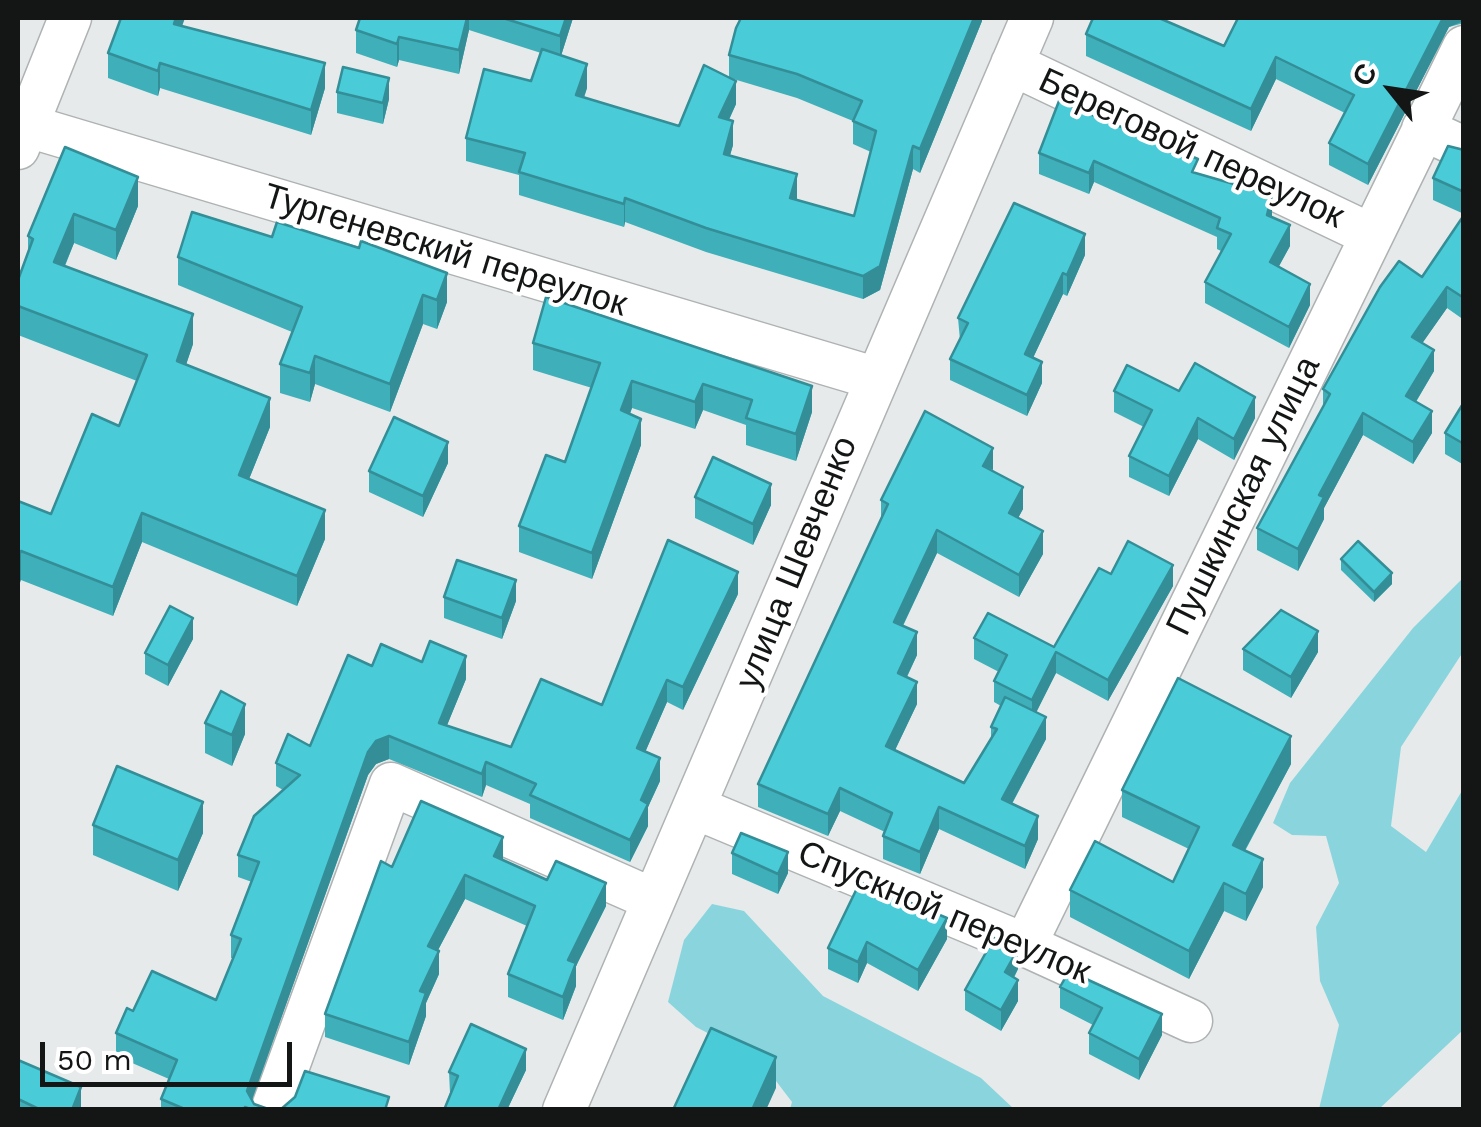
<!DOCTYPE html>
<meta charset="utf-8">
<style>
body{margin:0}
#map{position:relative;width:1481px;height:1127px;overflow:hidden;background:#e6eaea;font-family:"Work Sans",sans-serif}
canvas{display:block}
.frame{position:absolute;inset:0;border:20px solid #141616;pointer-events:none}
.north{position:absolute;left:1341px;top:40px;width:100px;height:100px;-webkit-text-stroke:8px #fff;paint-order:stroke;rotate:300deg;font-size:28px;font-weight:700;line-height:40px;text-align:center;color:#141616}
.north::after{content:'';display:block;margin:auto;width:35px;height:45px;background:#141616;clip-path:polygon(50% 0,100% 100%,50% 72%,0 100%)}
.scale{position:absolute;left:40px;top:1042px;width:252px;height:45px;box-sizing:border-box;border:5px solid #141616;border-top:0;padding-left:12px;font-size:30px;line-height:35px;white-space:nowrap;color:#141616;-webkit-text-stroke:8px #fff;paint-order:stroke}
</style>
<div id="map">
<canvas width="1481" height="1127"></canvas>
<div class="frame"></div>
<div class="north">С</div>
<div class="scale">50 m</div>
</div>
<script>
const g = document.querySelector('canvas').getContext('2d');
g.lineJoin = 'round';
function fill(path, color) { g.fillStyle = color; g.fill(path, 'evenodd'); }
const shape = rows => new Path2D(rows.map(r => 'M' + r).join(''));
function stroke(path, color, width, dash) { g.strokeStyle = color; g.lineWidth = width; g.lineCap = dash ? 'butt' : 'round'; g.setLineDash(dash || []); g.stroke(path); }
function label(font, color, halo, rows, align = 'center') {
  g.font = font + ' "Work Sans",sans-serif'; g.lineWidth = 8; g.setLineDash([]); g.textBaseline = 'middle'; g.strokeStyle = halo; g.fillStyle = color; for (const [text, x, y, turn = 0] of rows) {
    g.save(); g.translate(x, y); g.rotate((+turn || 0) * Math.PI / 180); g.textAlign = isNaN(turn) ? turn : align; if (halo) g.strokeText(text, 0, 0); g.fillText(text, 0, 0); g.restore();
  }
}
fill(shape([
 [1463,578,1463,652,1401,747,1391,826,1426,852,1463,789,1463,1030,1379,1109,1319,1109,1339,1025,1320,981,1316,927,1339,883,1326,836,1292,835,1273,823,1290,783,1413,628],
 [712,904,744,911,823,996,981,1078,1014,1109,790,1109,792,1102,760,1060,696,1027,668,1002,684,940]
]), '#8ad5dd');
const minor = shape([
 [1012,64,1371,235],
 [18,123,874,378],
 [1423,129,1464,148],
 [18,148,70,18],
 [696,808,1025,945,1191,1021],
 [1025,945,1464,47],
 [272,1110,391,784,654,900],
 [564,1110,1032,18]
]);
stroke(minor, '#aeb2b2', 45);
stroke(minor, '#fff', 42);
fill(shape([
 [360,18,573,18,561,56,587,88,584,98,679,126,729,78,729,55,982,18,982,21,920,173,913,169,880,290,863,299,706,252,625,222,624,227,519,195,519,175,466,161,466,138,531,81,541,53,469,30,459,74,399,60,397,67,356,53,356,30],
 [730,78,797,98,853,121,853,144,871,152,854,216,796,200,797,198,730,155,733,145,729,120,736,104],
 [1163,18,1163,19,1224,46,1238,18,1464,18,1464,23,1449,27,1368,185,1329,165,1329,143,1345,113,1276,79,1251,131,1086,56,1086,34],
 [182,26,325,88,311,135,160,88,158,96,108,78,108,53],
 [337,92,389,99,383,124,337,113],
 [1464,150,1464,214,1433,200,1433,178],
 [1039,153,1198,173,1272,217,1290,246,1278,267,1310,305,1289,348,1205,303,1205,282,1221,251,1217,249,1217,237,1094,182,1089,194,1039,174],
 [138,177,138,206,116,260,74,243,65,266,193,344,186,365,270,427,249,479,325,539,297,606,142,542,113,616,21,580,18,501,51,514,119,426,137,381,18,335,18,280,28,252,28,236],
 [192,212,447,302,437,329,423,324,390,412,315,384,310,402,280,393,280,364,292,332,178,285,178,257],
 [1464,215,1464,320,1447,308,1422,343,1434,371,1416,402,1432,433,1413,464,1363,435,1324,508,1324,519,1298,571,1257,550,1257,528,1323,407,1323,389,1422,277],
 [1085,255,1067,296,1063,294,1033,358,1042,383,1027,416,950,380,950,359,960,340,958,318],
 [546,297,812,412,796,461,746,445,746,425,703,410,695,429,632,408,630,414,641,445,592,579,519,552,519,526,565,462,592,388,533,370,533,343],
 [1114,391,1179,391,1255,418,1234,460,1198,439,1169,496,1129,477,1129,456,1144,427,1114,412],
 [1464,402,1464,465,1445,454,1445,433],
 [448,463,423,517,369,492,369,471],
 [993,471,1023,509,1018,518,1043,554,1019,597,937,553,903,626,917,655,907,677,917,704,895,750,964,783,991,738,991,727,1001,706,994,702,994,681,999,672,974,659,974,638,1054,647,1111,574,1173,586,1108,701,1056,673,1036,712,1046,739,1012,804,1038,839,1025,869,939,829,920,874,883,859,883,836,885,832,840,811,828,836,758,807,758,784,881,520,881,500],
 [695,497,771,505,753,545,695,518],
 [1341,559,1392,584,1374,602,1341,570],
 [738,594,683,710,667,702,645,752,660,781,648,807,648,826,630,862,530,818,530,804,486,785,482,797,389,759,376,764,368,775,252,1100,253,1110,161,1110,161,1099,169,1079,116,1056,116,1033,133,1011,216,1000,233,958,231,958,231,935,252,882,238,877,238,855,283,790,276,786,276,763,310,746,372,666,422,662,466,679,447,725,511,747,602,705],
 [444,597,516,601,502,639,444,618],
 [193,639,168,686,145,674,145,653],
 [1243,649,1318,652,1291,698,1243,670],
 [205,723,245,734,232,766,205,753],
 [1291,764,1245,851,1263,887,1246,921,1224,911,1189,979,1070,917,1070,890,1173,882,1189,849,1122,817,1122,790],
 [93,825,203,833,178,891,93,855],
 [732,853,788,873,778,894,732,874],
 [503,860,606,906,576,966,576,986,563,1020,508,997,508,974,527,926,465,899,438,950,439,974,426,1003,426,1016,409,1065,325,1037,325,1014,392,867],
 [947,918,947,939,918,991,867,963,858,983,828,969,828,948],
 [1018,969,1014,978,1018,1001,1001,1031,965,1010,965,990],
 [1060,987,1162,1035,1139,1080,1089,1054,1089,1033,1093,1025,1060,1008],
 [18,1060,81,1108,81,1110,18,1110],
 [526,1070,507,1110,444,1110,450,1093,449,1072]
]), '#3fafba');
fill(shape([
 [176,18,185,18,174,49,174,24],
 [467,18,469,18,469,30,459,74,459,50],
 [566,18,573,18,560,59,560,36],
 [974,18,982,18,982,21,920,173,920,149],
 [1443,18,1461,18,1461,22,1449,27,1368,185,1368,164],
 [399,37,399,60,397,67,397,44],
 [1276,57,1276,79,1251,131,1251,109],
 [160,63,160,88,158,96,158,71],
 [325,63,325,88,311,135,311,110],
 [587,64,587,88,576,119,576,95],
 [389,78,389,99,383,124,383,103],
 [736,81,736,104,719,141,719,117],
 [733,121,733,145,724,177,724,154],
 [913,146,913,169,880,290,863,299,863,276],
 [1094,161,1094,182,1089,194,1089,173],
 [797,174,797,198,790,222,790,198],
 [138,177,138,206,116,260,116,230],
 [1272,195,1272,216,1267,236,1267,215],
 [625,198,625,222,624,227,624,204],
 [74,214,74,243,54,291,54,262],
 [1290,225,1290,246,1270,283,1270,262],
 [1085,234,1085,255,1067,296,1067,275],
 [447,273,447,302,437,329,437,300],
 [1063,273,1063,294,1025,375,1025,354],
 [1310,284,1310,305,1289,348,1289,327],
 [1447,287,1447,308,1412,358,1412,337],
 [423,295,423,324,390,412,390,384],
 [193,314,193,344,177,391,177,361],
 [1434,350,1434,371,1406,418,1406,396],
 [315,356,315,384,310,402,310,373],
 [1042,362,1042,383,1027,416,1027,395],
 [632,381,632,408,621,436,621,410],
 [703,384,703,410,695,429,695,402],
 [812,386,812,412,796,461,796,434],
 [1255,397,1255,418,1234,460,1234,439],
 [270,398,270,427,239,504,239,475],
 [1432,411,1432,433,1413,464,1413,442],
 [1363,413,1363,435,1324,508,1324,519,1298,571,1298,549,1319,495],
 [1198,418,1198,439,1169,496,1169,476],
 [641,419,641,445,592,579,592,553],
 [448,442,448,463,423,517,423,496],
 [993,448,993,470,983,466],
 [771,484,771,505,753,545,753,524],
 [1023,487,1023,509,1009,535,1009,513],
 [325,510,325,539,297,606,297,576],
 [142,513,142,542,113,616,113,587],
 [937,530,937,553,894,644,894,622],
 [1043,531,1043,554,1019,597,1019,575],
 [21,551,21,580,18,588,18,558],
 [1173,565,1173,586,1108,701,1108,680],
 [738,572,738,594,683,710,683,687],
 [1392,573,1392,584,1374,602,1374,592],
 [516,580,516,601,502,639,502,618],
 [193,618,193,639,168,686,168,665],
 [1318,631,1318,652,1291,698,1291,677],
 [917,632,917,655,898,695,898,673],
 [1056,652,1056,673,1032,721,1032,700],
 [466,656,466,679,439,745,439,723],
 [667,680,667,702,637,771,637,748],
 [917,682,917,704,886,769,886,746],
 [245,704,245,734,232,766,232,735],
 [1046,717,1046,739,1002,822,1002,799],
 [389,736,389,759,376,764,368,775,249,1108,247,1091,368,752,376,741],
 [1291,736,1291,764,1233,872,1233,845],
 [660,758,660,781,648,807,648,826,630,862,630,840,641,800],
 [486,762,486,785,482,797,482,774],
 [840,788,840,811,828,836,828,814],
 [203,802,203,833,178,891,178,860],
 [939,807,939,829,920,874,920,852],
 [1038,816,1038,839,1025,869,1025,846],
 [503,837,503,861,494,856],
 [788,852,788,873,778,894,778,874],
 [1263,859,1263,887,1246,921,1246,894],
 [465,875,465,899,428,969,428,946],
 [606,883,606,906,576,966,576,986,563,1020,563,997,568,960],
 [1224,883,1224,911,1189,979,1189,951],
 [947,918,947,939,918,991,918,970],
 [867,942,867,963,858,983,858,962],
 [1018,949,1018,969,1005,993,1005,972],
 [439,951,439,974,426,1003,426,1016,409,1065,409,1042,420,991],
 [1018,980,1018,1001,1001,1031,1001,1010],
 [1162,1014,1162,1035,1139,1080,1139,1059],
 [526,1049,526,1070,507,1110,498,1110],
 [776,1057,776,1088,766,1110,752,1110],
 [81,1087,81,1108,72,1110]
]), '#338e97');
const building = shape([
 [121,18,176,18,174,24,325,63,311,110,160,63,158,71,108,53,121,18],
 [360,18,467,18,459,50,399,37,397,44,356,30,360,18],
 [503,18,566,18,560,36,503,18],
 [741,18,974,18,920,149,913,146,880,266,863,276,706,228,625,198,624,204,519,172,525,153,466,138,484,69,531,81,542,49,587,64,576,95,679,126,704,65,736,81,719,117,733,121,724,154,797,174,790,198,854,216,876,131,853,121,862,101,797,74,729,55,736,28,741,18],
 [1093,18,1159,18,1224,46,1238,18,1443,18,1368,164,1329,143,1354,95,1276,57,1251,109,1086,34,1093,18],
 [343,67,389,78,383,103,337,92,343,67],
 [1059,101,1198,159,1192,172,1272,195,1267,215,1290,225,1270,262,1310,284,1289,327,1205,282,1231,234,1217,228,1220,218,1094,161,1089,173,1039,153,1059,101],
 [1448,146,1464,150,1464,192,1433,178,1448,146],
 [65,147,138,177,116,230,74,214,54,262,193,314,177,361,270,398,239,475,325,510,297,576,142,513,113,587,21,551,18,558,18,501,51,514,92,414,119,426,147,355,18,306,18,280,33,239,28,236,65,147],
 [1014,203,1085,234,1067,275,1063,273,1025,354,1042,362,1027,395,950,359,968,323,958,318,1014,203],
 [192,212,272,237,277,222,359,248,361,241,447,273,437,300,423,295,390,384,315,356,310,373,280,364,302,307,178,257,192,212],
 [1464,215,1464,298,1447,287,1412,337,1434,350,1406,396,1432,411,1413,442,1363,413,1319,495,1324,497,1298,549,1257,528,1330,394,1323,389,1380,287,1399,261,1422,277,1464,215],
 [546,297,812,386,796,434,746,418,752,400,703,384,695,402,632,381,621,410,641,419,592,553,519,526,546,455,565,462,600,363,533,343,546,297],
 [1195,363,1255,397,1234,439,1198,418,1169,476,1129,456,1152,410,1114,391,1127,365,1179,391,1195,363],
 [1464,402,1464,444,1445,433,1464,402],
 [925,411,993,448,983,466,1023,487,1009,513,1043,531,1019,575,937,530,894,622,917,632,898,673,917,682,886,746,964,783,997,729,991,727,1005,697,1046,717,1002,799,1038,816,1025,846,939,807,920,852,883,836,892,813,840,788,828,814,758,784,888,504,881,500,925,411],
 [394,417,448,442,423,496,369,471,394,417],
 [713,457,771,484,753,524,695,497,713,457],
 [668,540,738,572,683,687,667,680,637,748,660,758,641,800,648,804,630,840,530,795,536,784,486,762,482,774,389,736,376,741,368,752,247,1091,254,1104,271,1110,253,1110,245,1107,244,1110,187,1110,161,1099,177,1060,116,1033,127,1008,133,1011,152,971,216,1000,241,939,231,935,259,862,238,855,254,816,300,775,276,763,288,734,310,746,348,655,372,666,381,644,422,662,430,641,466,656,439,723,511,747,541,679,602,705,668,540],
 [1128,541,1173,565,1108,680,1056,652,1032,700,994,681,1007,655,974,638,988,613,1054,647,1099,568,1111,574,1128,541],
 [1358,541,1392,573,1374,592,1341,559,1358,541],
 [457,560,516,580,502,618,444,597,457,560],
 [170,606,193,618,168,665,145,653,170,606],
 [1281,610,1318,631,1291,677,1243,649,1281,610],
 [1178,678,1291,736,1233,845,1263,859,1246,894,1224,883,1189,951,1070,890,1095,841,1173,882,1199,827,1122,790,1178,678],
 [221,691,245,704,232,735,205,723,221,691],
 [117,766,203,802,178,860,93,825,117,766],
 [421,801,503,837,494,856,547,880,556,861,606,883,568,960,576,963,563,997,508,974,535,906,465,875,428,946,439,951,420,991,426,993,409,1042,325,1014,381,861,392,867,421,801],
 [741,833,788,852,778,874,732,853,741,833],
 [860,882,947,918,918,970,867,942,858,962,828,948,860,882],
 [994,938,1018,949,1005,972,1018,980,1001,1010,965,990,994,938],
 [1069,971,1162,1014,1139,1059,1089,1033,1102,1008,1060,987,1069,971],
 [471,1024,526,1049,498,1110,444,1110,458,1076,449,1072,471,1024],
 [711,1028,776,1057,752,1110,673,1110,711,1028],
 [18,1060,81,1087,72,1110,41,1110,18,1099,18,1060],
 [305,1071,389,1097,385,1110,280,1110,295,1097,305,1071]
]);
fill(building, '#49cbd8');
stroke(building, '#338e97', 2.5);
label('35px', '#141616', '#fff', [
 ["Береговой переулок",1191,149,25],
 ["Тургеневский переулок",445,251,17],
 ["Пушкинская улица",1244,496,-64],
 ["улица Шевченко",797,563,-68],
 ["Спускной переулок",944,913,23]
]);
</script>
